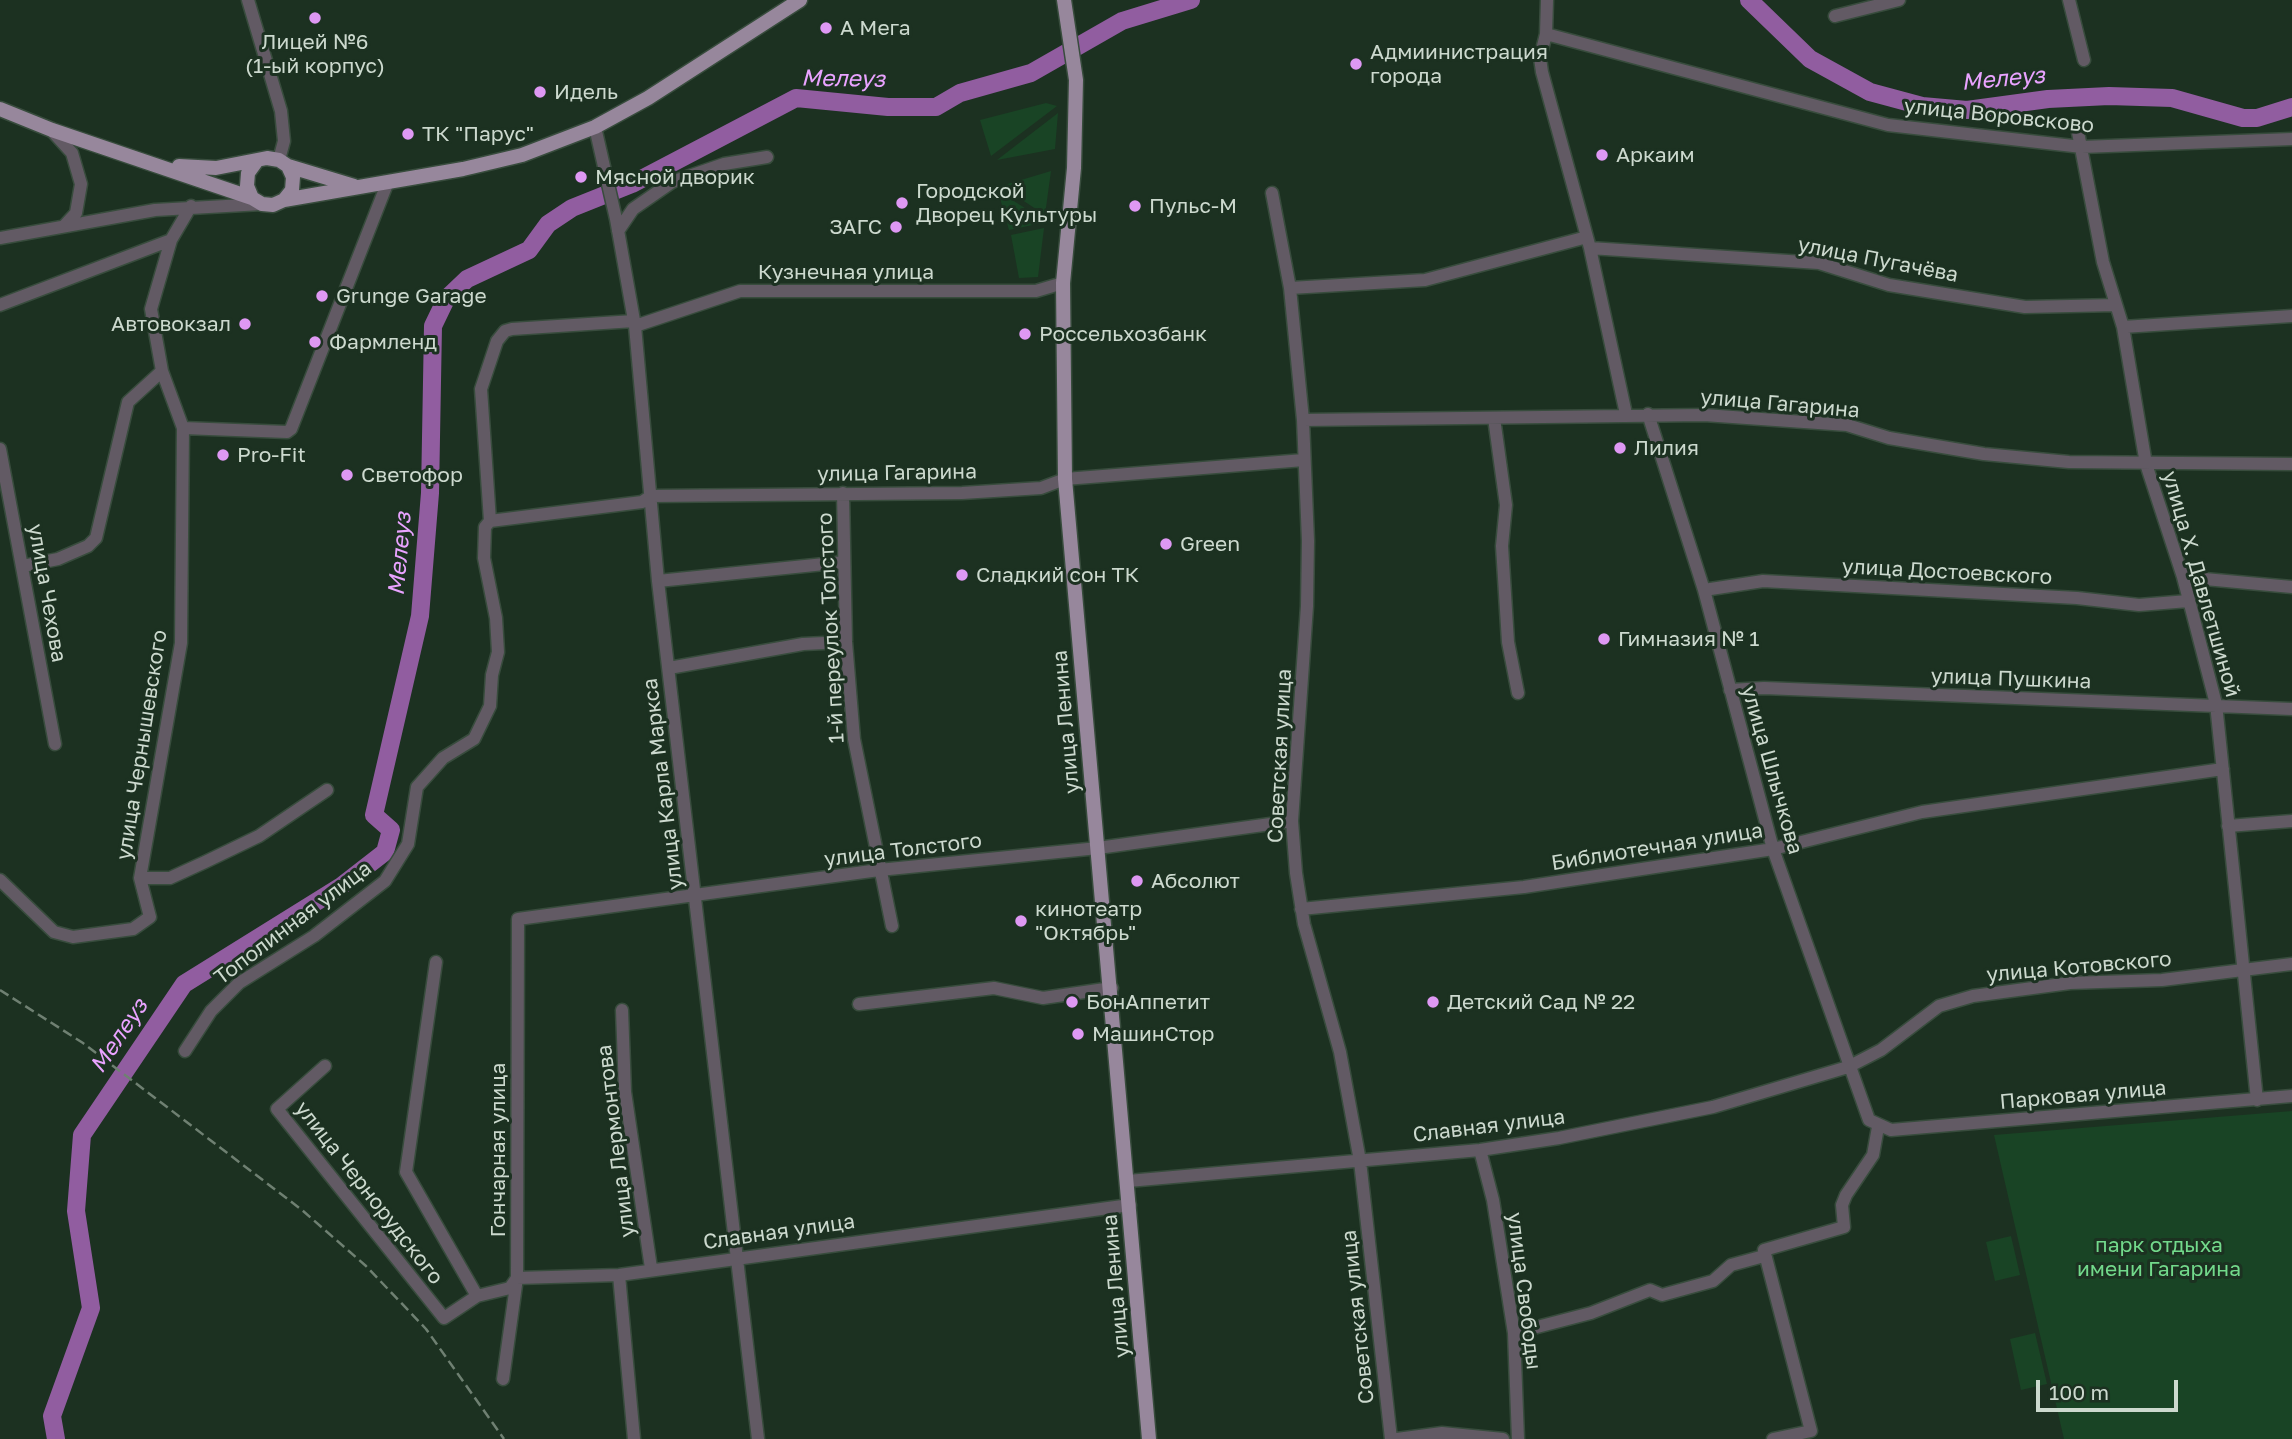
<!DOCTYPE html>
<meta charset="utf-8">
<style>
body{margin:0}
#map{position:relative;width:2292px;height:1439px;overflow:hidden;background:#1c3121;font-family:"Golos Text",sans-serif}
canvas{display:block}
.scale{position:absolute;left:2036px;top:1380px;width:142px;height:32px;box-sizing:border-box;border:4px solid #ccd9ce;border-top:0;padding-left:9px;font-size:21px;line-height:24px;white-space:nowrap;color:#ccd9ce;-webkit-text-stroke:5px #1c3121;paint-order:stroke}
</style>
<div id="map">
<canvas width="2292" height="1439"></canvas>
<div class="scale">100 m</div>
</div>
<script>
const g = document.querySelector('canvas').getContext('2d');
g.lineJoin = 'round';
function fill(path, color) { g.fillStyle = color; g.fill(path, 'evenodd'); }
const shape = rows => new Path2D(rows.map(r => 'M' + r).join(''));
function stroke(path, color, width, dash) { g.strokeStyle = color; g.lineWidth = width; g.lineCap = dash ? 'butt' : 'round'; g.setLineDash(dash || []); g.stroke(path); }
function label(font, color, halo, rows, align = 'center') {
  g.font = font + ' "Golos Text",sans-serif'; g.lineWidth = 6; g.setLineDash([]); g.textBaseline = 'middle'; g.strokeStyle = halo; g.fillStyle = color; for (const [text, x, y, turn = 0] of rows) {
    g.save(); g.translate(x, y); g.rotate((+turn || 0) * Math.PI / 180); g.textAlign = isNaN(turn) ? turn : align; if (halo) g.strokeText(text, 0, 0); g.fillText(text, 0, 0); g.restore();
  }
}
fill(shape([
 [1046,103,1057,106,991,156,980,120],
 [1058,113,1055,149,997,160],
 [1051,171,1045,215,1001,186],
 [998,191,1047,222,1009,230],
 [1044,228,1038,277,1019,278,1011,235],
 [2292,1111,2292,1439,2064,1439,1994,1135],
 [2011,1236,2020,1275,1995,1281,1986,1242],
 [2035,1333,2047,1384,2021,1390,2010,1339]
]), '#194425');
stroke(shape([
 [1749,0,1810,59,1870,92,1922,106,1967,110,2048,99,2109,96,2172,98,2243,118,2257,118,2292,107],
 [56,1439,52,1416,91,1308,76,1211,82,1135,184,984,340,887,385,852,391,830,374,815,420,616,430,493,433,326,446,299,467,279,529,250,548,224,572,208,632,184,796,98,888,107,936,107,960,93,1031,73,1122,21,1191,0]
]), '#915da0', 18);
const minor = shape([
 [248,0,281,111,284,141,279,160],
 [1547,0,1546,34,1540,58,1542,72,1590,248,1626,414],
 [2069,0,2084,60],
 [1835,16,1899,0],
 [1546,34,1888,125,2082,147,2292,139],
 [595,127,616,219,635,326,658,581,758,1439],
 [2077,127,2103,262,2123,327,2146,464,2183,577,2216,704,2257,1100],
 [52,131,72,153,81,184,76,213,64,226],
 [1272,193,1290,288,1303,420,1308,541,1307,606,1292,821,1296,873,1304,924,1340,1052,1360,1161,1391,1439],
 [618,231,633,209,672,182,724,164,767,157],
 [0,238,155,210,262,204],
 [1590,248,1819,263,1889,285,2025,307,2116,305],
 [1290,288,1425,280,1587,237],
 [0,305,171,240],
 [635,326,740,291,1036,291,1063,283],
 [2123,327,2292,316],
 [1648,414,1704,590,1773,849,1869,1120,1891,1130,2292,1096],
 [1494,418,1506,505,1502,546,1508,642,1518,693],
 [1303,420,1704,415,1847,425,1889,438,1984,454,2069,462,2292,464],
 [183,428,287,432,291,429,387,184],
 [0,449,55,744],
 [843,493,846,642,854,739,892,926],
 [490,521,642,502,651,496,962,493,1041,488,1065,479,1304,460],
 [490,521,481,389,497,341,505,331,512,329,634,321],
 [23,566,58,559,88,546,96,538,128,402,162,371],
 [2183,577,2292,587],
 [658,581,844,562],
 [1704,590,1763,581,2077,598,2139,605,2188,601],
 [669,668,803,644,846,642],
 [1730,690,1764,688,2292,709],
 [2228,826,2292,821],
 [140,878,170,878,205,862,259,836,327,790],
 [0,880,54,932,73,937,133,929,150,917,140,878,181,643,183,428,162,371,151,309,171,240,191,206],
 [1301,909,1524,887,1773,849,1922,812,2223,769],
 [436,962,406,1172,477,1296],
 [859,1004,994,988,1043,998,1112,988],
 [622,1010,625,1092,651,1268],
 [185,1051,211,1011,239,983,314,936,385,881,408,844,417,787,443,758,474,739,490,706,492,675,498,652,496,618,484,558,485,527,490,521],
 [325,1066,277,1109,444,1318,477,1296,510,1288,517,1278,619,1275,1130,1205],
 [1480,1150,1493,1200,1514,1333,1518,1439],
 [1128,1181,1480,1150,1559,1138,1713,1107,1848,1067,1881,1050,1939,1006,1973,996,2070,983,2162,980,2292,964],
 [619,1275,634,1439],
 [1514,1333,1591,1313,1650,1290,1662,1295,1713,1281,1731,1265,1764,1256],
 [503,1379,517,1278,518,919,879,870,1098,848,1292,821],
 [1397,1439,1442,1433,1503,1439],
 [1773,1439,1811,1431,1764,1250,1844,1227,1842,1205,1846,1195,1873,1155,1878,1127]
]);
const major = shape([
 [1064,0,1076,80,1074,168,1063,283,1065,479,1149,1439],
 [0,109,52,130,252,198],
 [179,166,216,168,267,158,279,160,288,166,293,177,292,190,284,200,273,205,262,204,252,198,247,186,248,173,256,162],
 [288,166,354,186],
 [284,200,463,169,522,155,595,127,648,98,800,0]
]);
stroke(minor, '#384c3d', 15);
stroke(major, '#384c3d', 17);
stroke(minor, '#625a64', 12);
stroke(major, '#97879c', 14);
stroke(shape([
 [0,990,83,1043,302,1210,366,1266,426,1329,504,1439]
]), '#6f8072', 2.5, [10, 5]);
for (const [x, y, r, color] of [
 [315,18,7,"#de98f3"],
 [826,28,7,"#de98f3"],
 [1356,64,7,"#de98f3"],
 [540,92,7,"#de98f3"],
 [408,134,7,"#de98f3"],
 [1602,155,7,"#de98f3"],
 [581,177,7,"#de98f3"],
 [902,203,7,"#de98f3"],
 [1135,206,7,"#de98f3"],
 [896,227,7,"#de98f3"],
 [322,296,7,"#de98f3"],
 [245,324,7,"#de98f3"],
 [1025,334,7,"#de98f3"],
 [315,342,7,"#de98f3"],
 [1620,448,7,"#de98f3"],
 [223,455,7,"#de98f3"],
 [347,475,7,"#de98f3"],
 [1166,544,7,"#de98f3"],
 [962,575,7,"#de98f3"],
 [1604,639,7,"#de98f3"],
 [1137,881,7,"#de98f3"],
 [1021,921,7,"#de98f3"],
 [1072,1002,7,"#de98f3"],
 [1433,1002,7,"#de98f3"],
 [1078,1034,7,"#de98f3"]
]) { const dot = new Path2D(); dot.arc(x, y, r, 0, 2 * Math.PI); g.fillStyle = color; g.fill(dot); stroke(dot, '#1c3121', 2.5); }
label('21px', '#ccd9ce', '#1c3121', [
 ["А Мега",840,28],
 ["Лицей №6",315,42,"center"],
 ["(1-ый корпус)",315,66,"center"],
 ["Адмиинистрация",1370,52],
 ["города",1370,76],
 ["Идель",554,92],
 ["ТК \"Парус\"",422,134],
 ["Аркаим",1616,155],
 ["Мясной дворик",595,177],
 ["Городской",916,191],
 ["Дворец Культуры",916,215],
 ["Пульс-М",1149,206],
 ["ЗАГС",882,227,"right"],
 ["Grunge Garage",336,296],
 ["Автовокзал",231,324,"right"],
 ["Россельхозбанк",1039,334],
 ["Фармленд",329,342],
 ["Лилия",1634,448],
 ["Pro-Fit",237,455],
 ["Светофор",361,475],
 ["Green",1180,544],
 ["Сладкий сон ТК",976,575],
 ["Гимназия № 1",1618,639],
 ["Абсолют",1151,881],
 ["кинотеатр",1035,909],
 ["\"Октябрь\"",1035,933],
 ["БонАппетит",1086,1002],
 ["Детский Сад № 22",1447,1002],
 ["МашинСтор",1092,1034]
], 'left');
label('21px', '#ccd9ce', '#1c3121', [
 ["улица Воровсково",1999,116,6],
 ["улица Пугачёва",1878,260,11],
 ["Кузнечная улица",846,272],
 ["улица Гагарина",1780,404,5],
 ["улица Гагарина",897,473,-1],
 ["улица Достоевского",1947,572,3],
 ["улица Х. Давлетшиной",2201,584,74],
 ["улица Чехова",47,593,80],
 ["1-й переулок Толстого",831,628,-93],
 ["улица Пушкина",2011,679,2],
 ["улица Ленина",1066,722,-95],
 ["улица Чернышевского",142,745,-81],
 ["Советская улица",1280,756,-87],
 ["улица Шлычкова",1772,770,74],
 ["улица Карла Маркса",663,784,-97],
 ["Библиотечная улица",1657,847,-9],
 ["улица Толстого",903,850,-7],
 ["Тополинная улица",293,923,-37],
 ["улица Котовского",2079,967,-5],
 ["Парковая улица",2083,1095,-5],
 ["Славная улица",1489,1126,-7],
 ["улица Лермонтова",616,1141,-97],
 ["Гончарная улица",498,1150,-90],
 ["улица Чернорудского",369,1193,52],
 ["Славная улица",779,1232,-8],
 ["улица Ленина",1116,1286,-95],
 ["улица Свободы",1524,1291,83],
 ["Советская улица",1358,1317,-96]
]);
label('21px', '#72d98b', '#1c3121', [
 ["парк отдыха",2159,1245],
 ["имени Гагарина",2159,1269]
]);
label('italic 23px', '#e9a3ff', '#1c3121', [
 ["Мелеуз",843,79,1],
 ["Мелеуз",2003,79,-5],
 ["Мелеуз",400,554,-85],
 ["Мелеуз",119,1036,-56]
]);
</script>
